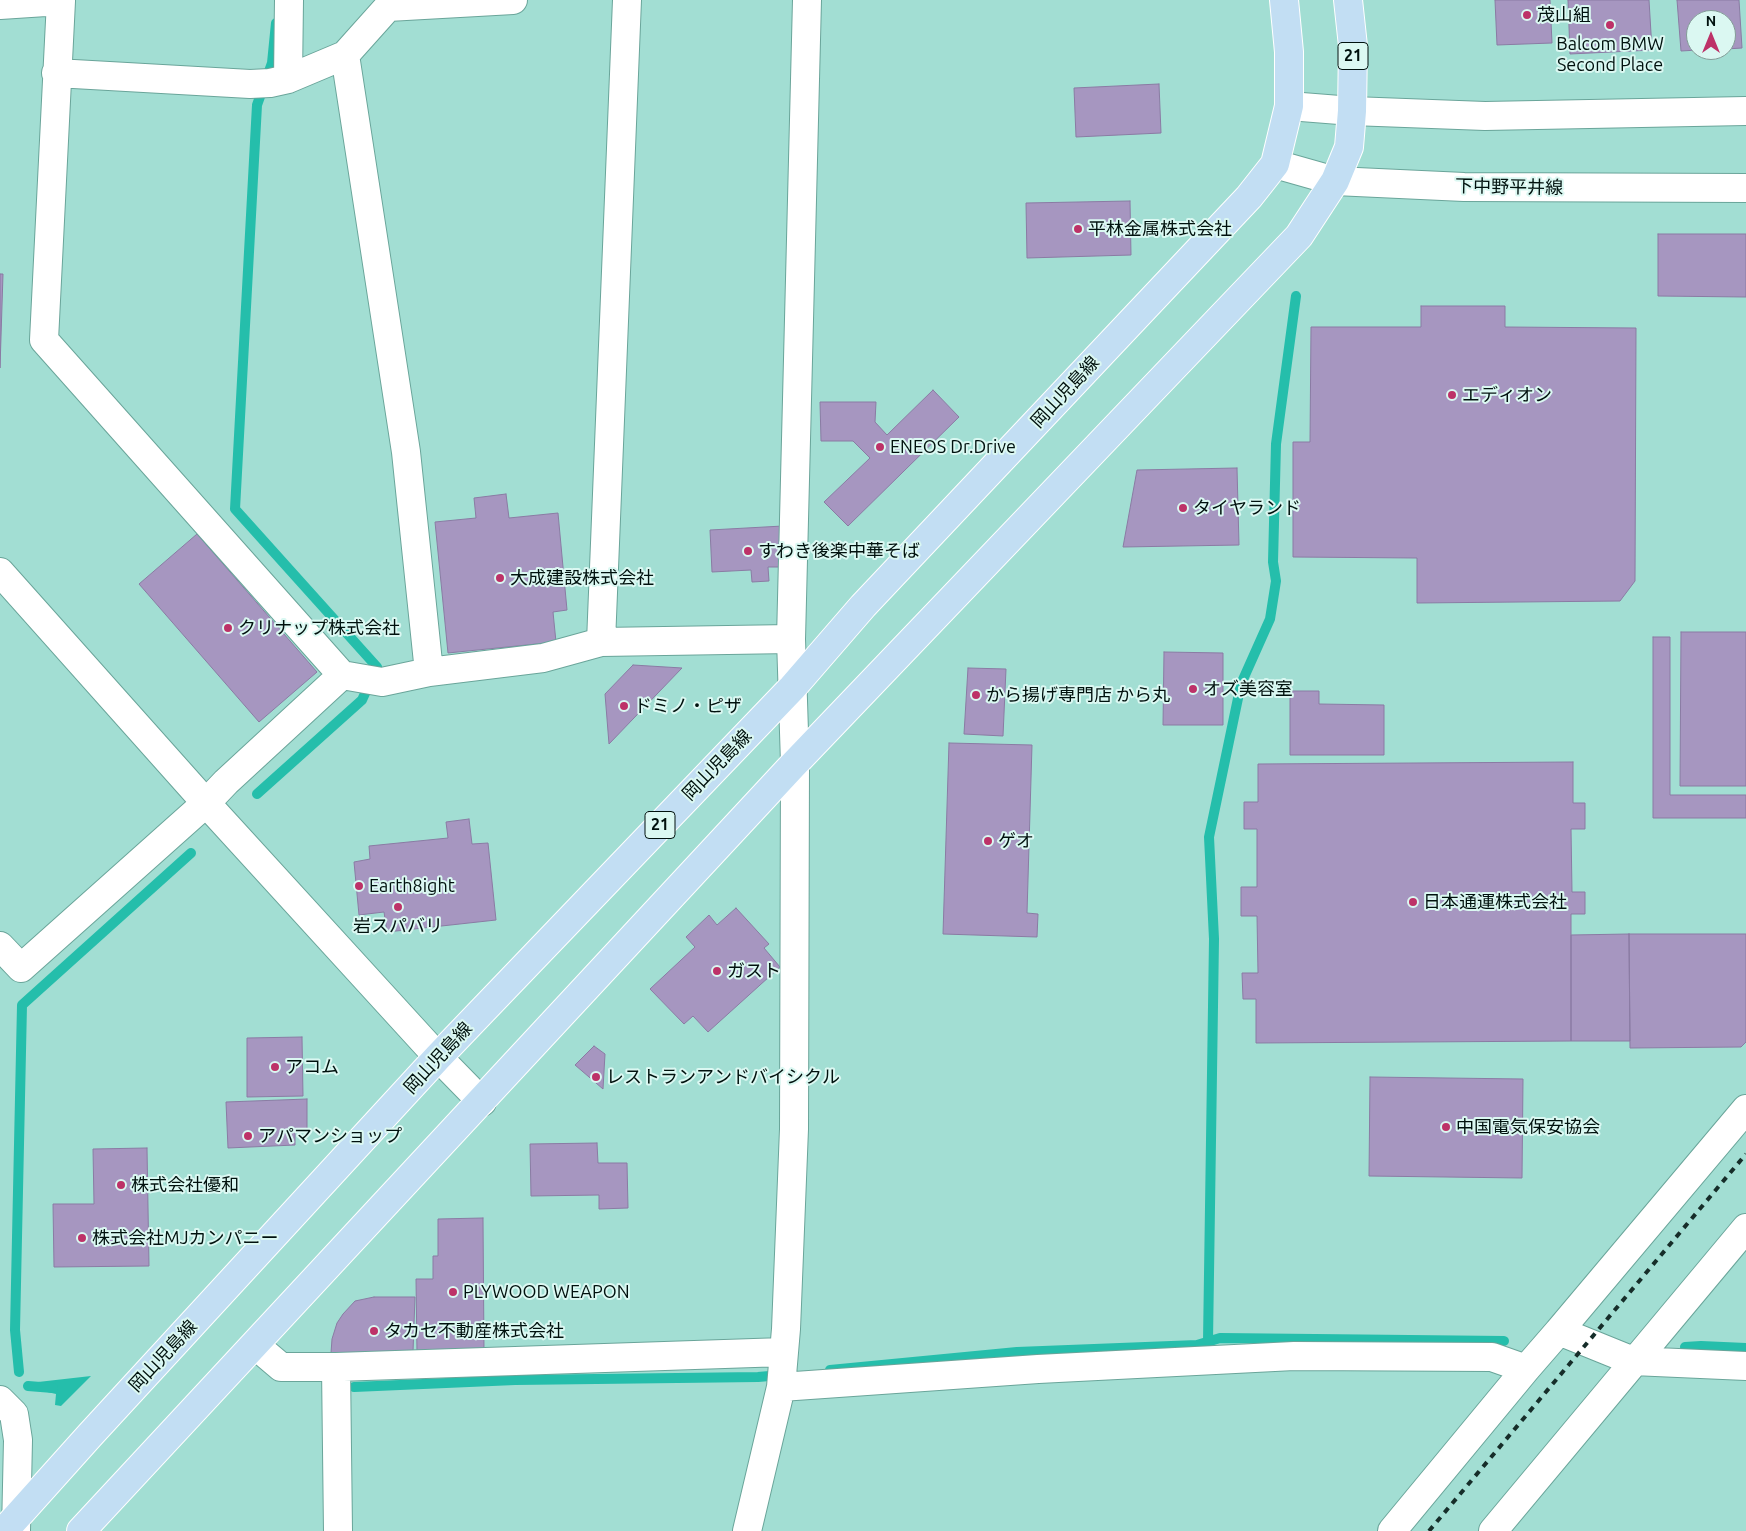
<!DOCTYPE html>
<meta charset="utf-8">
<style>
body{margin:0}
#map{position:relative;width:1746px;height:1531px;overflow:hidden;background:#a2ded3;font-family:Ubuntu,sans-serif}
canvas{display:block}
.north{position:absolute;left:1686px;top:10px;width:50px;height:50px;box-sizing:border-box;background:#dbf8f2;border:1px solid #839c97;border-radius:50%;rotate:0deg;font-size:14px;font-weight:700;line-height:20px;text-align:center;color:#00110e}
.north::after{content:'';display:block;margin:auto;width:18px;height:22px;background:#bd3268;clip-path:polygon(50% 0,100% 100%,50% 72%,0 100%)}
</style>
<div id="map">
<canvas width="1746" height="1531"></canvas>
<div class="north">N</div>
</div>
<script>
const g = document.querySelector('canvas').getContext('2d');
g.lineJoin = 'round';
function fill(path, color) { g.fillStyle = color; g.fill(path, 'evenodd'); }
const shape = rows => new Path2D(rows.map(r => 'M' + r).join(''));
function stroke(path, color, width, dash) { g.strokeStyle = color; g.lineWidth = width; g.lineCap = dash ? 'butt' : 'round'; g.setLineDash(dash || []); g.stroke(path); }
function label(font, color, halo, rows, align = 'center') {
  g.font = font + ' Ubuntu,"Noto Sans JP",sans-serif'; g.lineWidth = 4; g.setLineDash([]); g.textBaseline = 'middle'; g.strokeStyle = halo; g.fillStyle = color; for (const [text, x, y, turn = 0] of rows) {
    g.save(); g.translate(x, y); g.rotate((+turn || 0) * Math.PI / 180); g.textAlign = isNaN(turn) ? turn : align; if (halo) g.strokeText(text, 0, 0); g.fillText(text, 0, 0); g.restore();
  }
}
fill(shape([
 [91,1376,61,1406,55,1405,56,1394,43,1391,38,1382]
]), '#25beab');
stroke(shape([
 [257,794,362,700,377,667,235,509,257,105,272,63,276,23],
 [1208,1341,1214,939,1209,837,1241,684,1270,619,1276,581,1273,562,1276,444,1296,296],
 [1685,1347,1701,1346,1746,1348],
 [830,1370,1017,1352,1197,1345,1220,1338,1504,1341],
 [19,1372,15,1330,22,1005,191,853],
 [28,1386,53,1388],
 [354,1387,515,1380,758,1377,781,1375]
]), '#25beab', 10);
const building = shape([
 [1495,0,1550,0,1552,43,1497,45,1495,0],
 [1568,0,1649,0,1652,50,1570,54,1568,0],
 [1677,0,1739,0,1742,48,1726,49,1726,20,1696,20,1696,50,1698,50,1681,51,1677,0],
 [1159,84,1161,133,1076,137,1074,88,1159,84],
 [1130,201,1131,255,1027,258,1026,203,1130,201],
 [1658,234,1746,234,1746,297,1658,296,1658,234],
 [0,274,3,274,0,368,0,274],
 [1421,306,1505,306,1505,327,1636,328,1635,581,1620,601,1417,603,1417,558,1293,557,1293,442,1310,442,1311,327,1421,327,1421,306],
 [933,390,959,417,848,526,824,502,870,458,853,441,821,441,820,402,876,402,875,422,887,435,933,390],
 [1237,468,1239,545,1123,547,1137,470,1237,468],
 [506,494,509,518,558,513,567,610,553,612,556,642,448,653,435,522,476,518,474,498,506,494],
 [783,526,785,567,768,567,769,581,752,582,751,570,712,572,710,530,783,526],
 [197,534,317,672,259,722,139,584,197,534],
 [1681,632,1746,632,1746,786,1680,786,1681,632],
 [1653,637,1670,637,1670,795,1746,795,1746,818,1653,818,1653,637],
 [1164,652,1223,653,1223,725,1163,725,1164,652],
 [633,665,682,668,609,744,605,694,633,665],
 [968,668,1006,669,1003,736,964,734,968,668],
 [1290,691,1319,691,1319,704,1384,705,1384,755,1290,755,1290,691],
 [949,743,1032,745,1027,913,1038,914,1037,937,943,934,949,743],
 [1573,762,1573,803,1585,803,1585,829,1571,829,1572,892,1585,892,1585,914,1571,914,1571,1041,1256,1043,1256,999,1243,999,1242,973,1258,973,1257,916,1241,916,1241,887,1257,887,1257,829,1244,829,1244,802,1258,802,1258,764,1573,762],
 [469,819,472,844,488,843,496,920,387,932,384,912,359,915,354,862,370,859,369,846,448,838,446,822,469,819],
 [736,908,769,944,764,948,780,967,708,1032,693,1016,684,1024,650,989,695,947,686,937,709,915,717,925,736,908],
 [1629,934,1746,934,1746,1042,1741,1047,1630,1048,1629,934],
 [1629,934,1630,1041,1571,1041,1571,935,1629,934],
 [302,1037,303,1096,247,1097,247,1038,302,1037],
 [594,1046,605,1054,603,1089,575,1065,594,1046],
 [1370,1077,1523,1079,1522,1178,1369,1176,1370,1077],
 [307,1099,307,1130,295,1130,295,1145,228,1148,226,1102,307,1099],
 [597,1143,598,1163,627,1163,628,1208,599,1209,599,1195,531,1196,530,1144,597,1143],
 [147,1148,149,1266,54,1267,53,1204,94,1204,93,1149,147,1148],
 [483,1218,484,1352,417,1353,416,1279,433,1279,433,1256,438,1256,438,1219,483,1218],
 [374,1297,415,1297,413,1352,331,1353,332,1339,337,1323,343,1314,355,1301,374,1297]
]);
fill(building, '#a696c0');
stroke(building, '#8a7ba3', 1);
const minor = shape([
 [0,5,61,1,44,340,342,675,382,682,429,672,543,658,601,642,791,639],
 [345,55,406,452,429,672],
 [56,73,250,84,270,83,288,79,345,55,388,7,513,0],
 [288,79,289,0],
 [601,642,627,0],
 [0,946,21,968,206,803,226,782,342,675],
 [1559,1331,1746,1109],
 [255,1345,281,1367,336,1367,784,1352],
 [336,1367,338,1531],
 [781,1387,1038,1369,1294,1356,1492,1357,1526,1369,1559,1331,1633,1361,1746,1366],
 [0,1400,14,1414,18,1440,16,1531],
 [747,1531,781,1387,786,1329,794,1129,795,763,791,639,807,0],
 [1392,1531,1526,1369],
 [1493,1531,1746,1228]
]);
const tertiary = shape([
 [1289,106,1352,111,1485,116,1746,111],
 [1275,164,1335,181,1464,187,1746,188],
 [0,572,206,803,438,1057,482,1102]
]);
const primary = shape([
 [4,1531,91,1434,438,1057,792,688,863,606,1249,197,1275,164,1289,106,1289,52,1284,0],
 [81,1531,795,763,1299,236,1335,181,1349,147,1352,111,1353,46,1348,0]
]);
stroke(minor, '#6aa59a', 30);
stroke(tertiary, '#6aa59a', 30);
stroke(primary, '#fff', 30);
stroke(minor, '#fff', 28);
stroke(tertiary, '#fff', 28);
stroke(primary, '#c2def3', 28);
stroke(shape([
 [1429,1531,1746,1154]
]), '#162d29', 4, [6, 6]);
for (const [x, y, r, color] of [
 [1527,15,5,"#bd3268"],
 [1610,25,5,"#bd3268"],
 [1078,229,5,"#bd3268"],
 [1452,395,5,"#bd3268"],
 [880,447,5,"#bd3268"],
 [1183,508,5,"#bd3268"],
 [748,551,5,"#bd3268"],
 [500,578,5,"#bd3268"],
 [228,628,5,"#bd3268"],
 [1193,689,5,"#bd3268"],
 [976,695,5,"#bd3268"],
 [624,706,5,"#bd3268"],
 [988,841,5,"#bd3268"],
 [359,886,5,"#bd3268"],
 [1413,902,5,"#bd3268"],
 [398,907,5,"#bd3268"],
 [717,971,5,"#bd3268"],
 [275,1067,5,"#bd3268"],
 [596,1077,5,"#bd3268"],
 [1446,1127,5,"#bd3268"],
 [248,1136,5,"#bd3268"],
 [121,1185,5,"#bd3268"],
 [82,1238,5,"#bd3268"],
 [453,1292,5,"#bd3268"],
 [374,1331,5,"#bd3268"]
]) { const dot = new Path2D(); dot.arc(x, y, r, 0, 2 * Math.PI); g.fillStyle = color; g.fill(dot); stroke(dot, '#dbf8f2', 2); }
for (const [x, y, w] of [
 [1353,56,30],
 [660,825,30]
]) { const box = new Path2D(); box.roundRect(x - w / 2, y - 13.5, w, 27, 4); g.fillStyle = '#dbf8f2'; g.fill(box); stroke(box, '#00110e', 1); }
label('bold 16px', '#00110e', null, [
 ["21",1353,56],
 ["21",660,825]
]);
label('18px', '#00110e', '#dbf8f2', [
 ["茂山組",1537,15],
 ["Balcom BMW",1610,44,"center"],
 ["Second Place",1610,65,"center"],
 ["平林金属株式会社",1088,229],
 ["エディオン",1462,395],
 ["ENEOS Dr.Drive",890,447],
 ["タイヤランド",1193,508],
 ["すわき後楽中華そば",758,551],
 ["大成建設株式会社",510,578],
 ["クリナップ株式会社",238,628],
 ["オズ美容室",1203,689],
 ["から揚げ専門店 から丸",986,695],
 ["ドミノ・ピザ",634,706],
 ["ゲオ",998,841],
 ["Earth8ight",369,886],
 ["日本通運株式会社",1423,902],
 ["岩スパバリ",398,926,"center"],
 ["ガスト",727,971],
 ["アコム",285,1067],
 ["レストランアンドバイシクル",606,1077],
 ["中国電気保安協会",1456,1127],
 ["アパマンショップ",258,1136],
 ["株式会社優和",131,1185],
 ["株式会社MJカンパニー",92,1238],
 ["PLYWOOD WEAPON",463,1292],
 ["タカセ不動産株式会社",384,1331]
], 'left');
label('18px', '#00110e', '#dbf8f2', [
 ["下中野平井線",1509,187,1],
 ["岡山児島線",1065,392,-47],
 ["岡山児島線",717,765,-46],
 ["岡山児島線",438,1058,-47],
 ["岡山児島線",163,1356,-47]
]);
</script>
